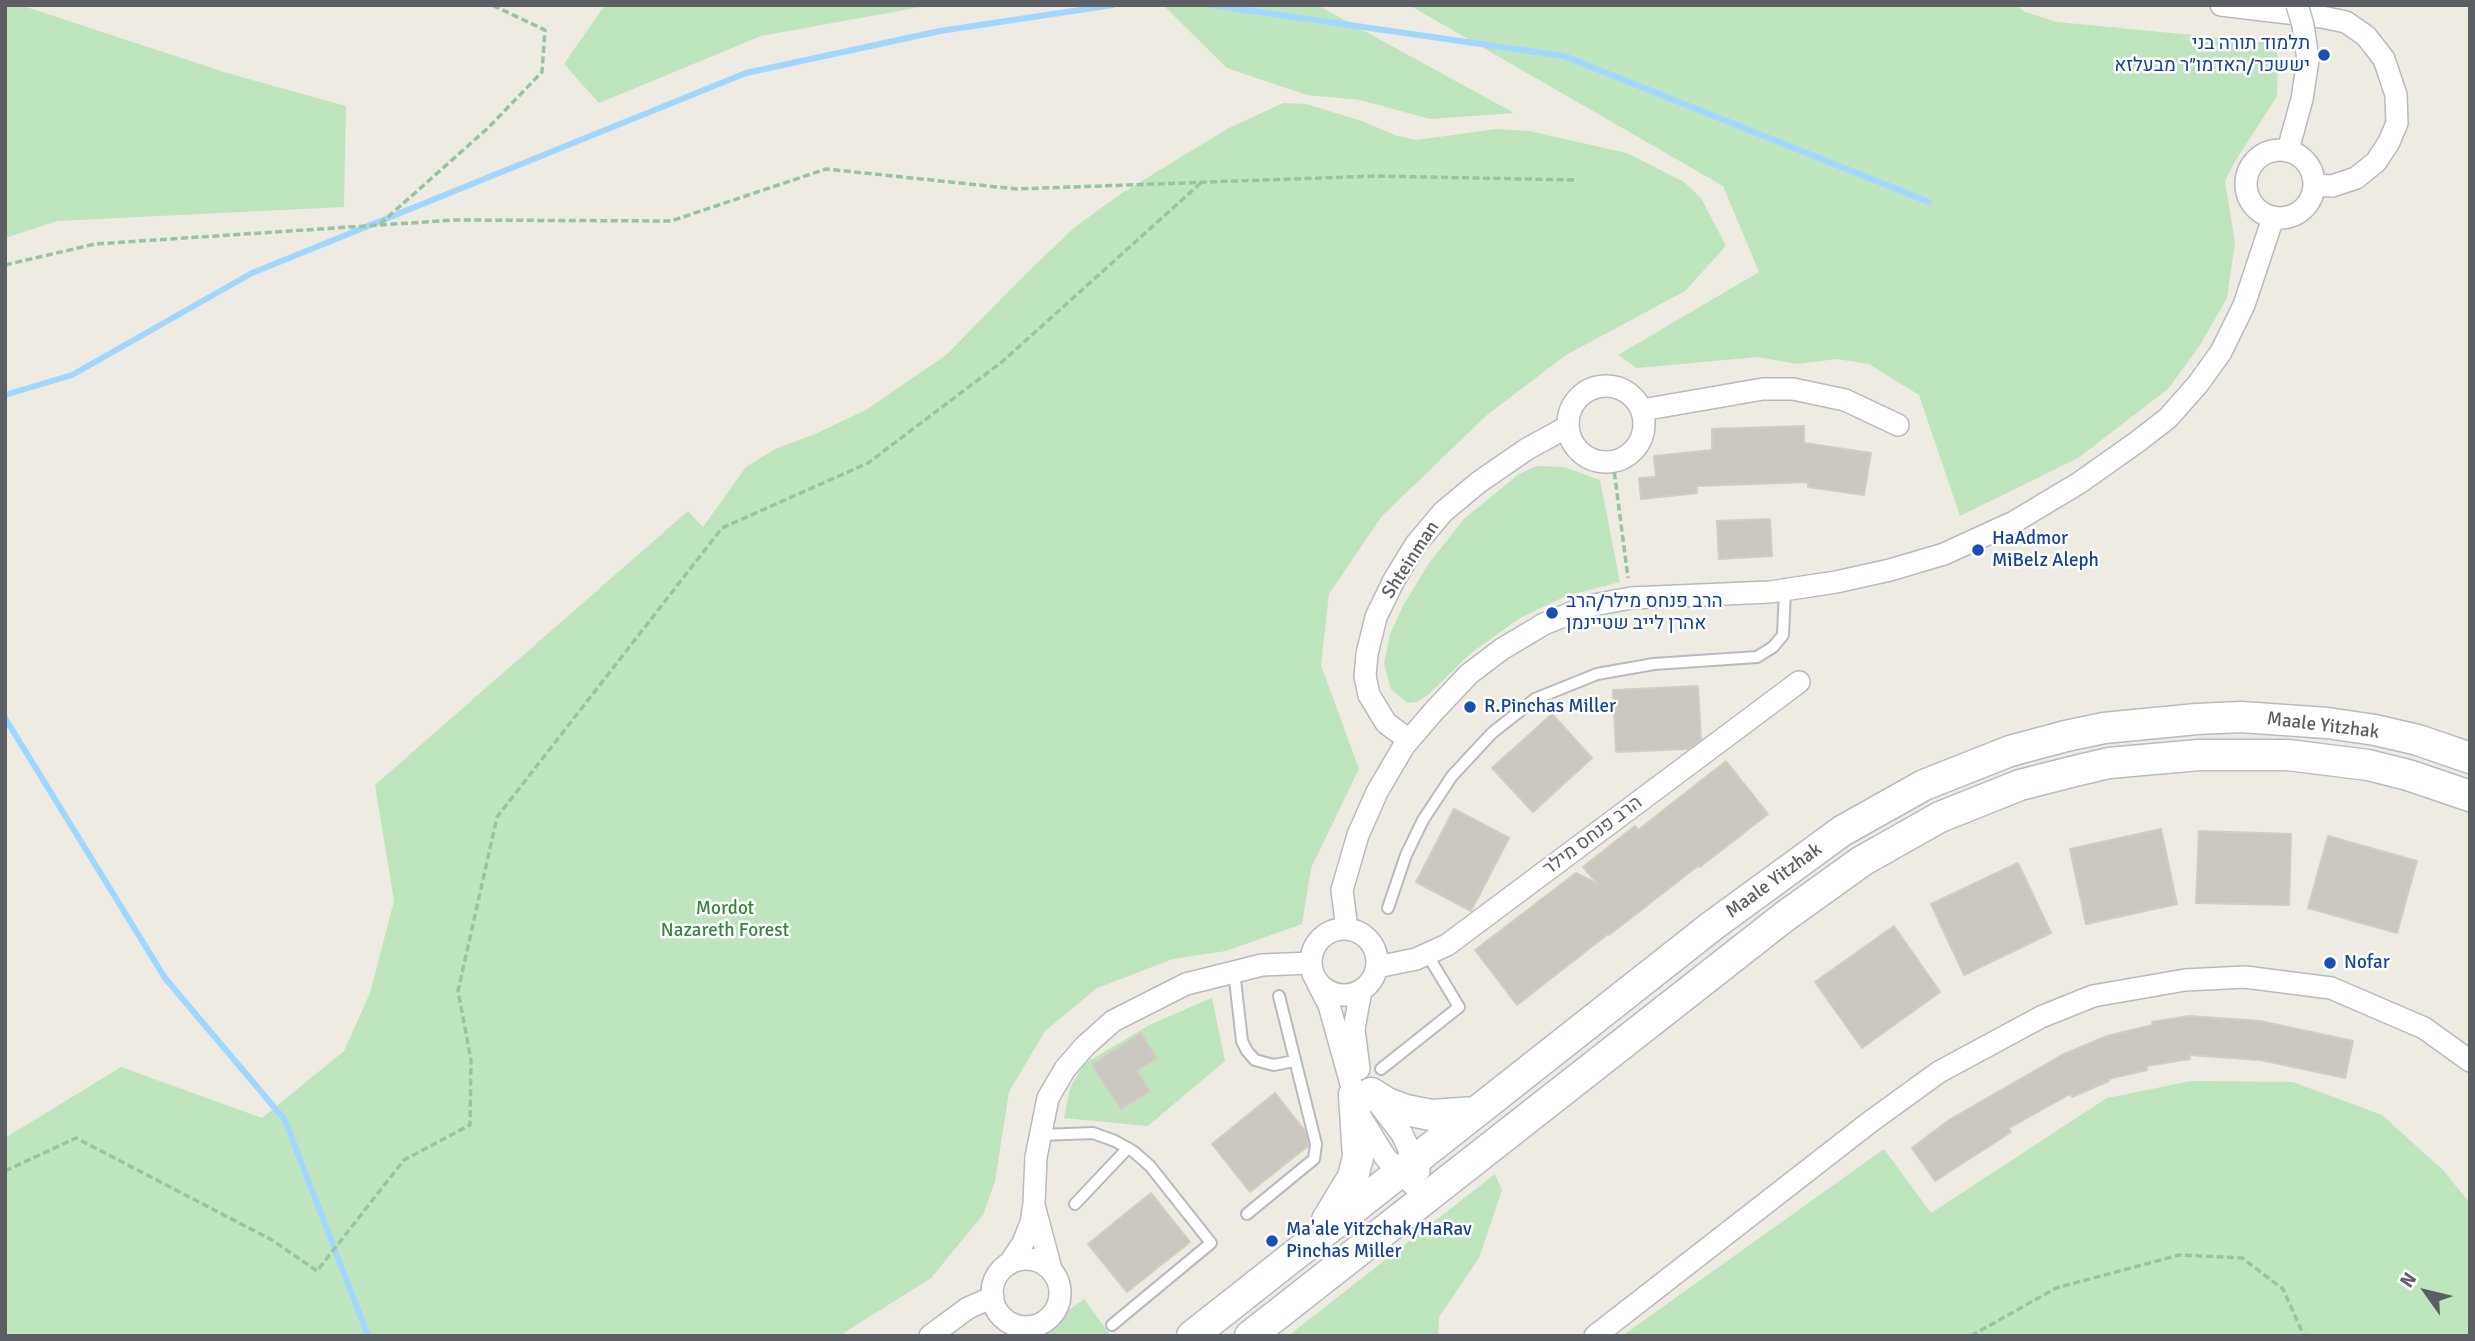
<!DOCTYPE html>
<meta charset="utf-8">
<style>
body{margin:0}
#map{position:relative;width:2475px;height:1341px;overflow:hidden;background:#edebe2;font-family:Signika,sans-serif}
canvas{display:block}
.frame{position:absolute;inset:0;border:7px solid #5b5e63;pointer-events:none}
.north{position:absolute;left:2391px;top:1257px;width:70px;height:70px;-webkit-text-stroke:5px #fff;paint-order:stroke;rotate:304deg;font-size:19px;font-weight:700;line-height:28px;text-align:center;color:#5b5e63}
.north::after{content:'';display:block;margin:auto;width:24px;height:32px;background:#5b5e63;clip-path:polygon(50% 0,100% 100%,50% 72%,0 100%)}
</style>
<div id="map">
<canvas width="2475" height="1341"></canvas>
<div class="frame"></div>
<div class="north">N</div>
</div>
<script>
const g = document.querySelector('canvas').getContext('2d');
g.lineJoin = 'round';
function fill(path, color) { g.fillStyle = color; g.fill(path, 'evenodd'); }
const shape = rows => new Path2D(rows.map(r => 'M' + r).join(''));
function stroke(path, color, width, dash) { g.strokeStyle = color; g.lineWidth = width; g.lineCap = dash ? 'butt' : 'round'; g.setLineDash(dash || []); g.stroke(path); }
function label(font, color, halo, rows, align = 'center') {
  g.font = font + ' Signika,Heebo,sans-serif'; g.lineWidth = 5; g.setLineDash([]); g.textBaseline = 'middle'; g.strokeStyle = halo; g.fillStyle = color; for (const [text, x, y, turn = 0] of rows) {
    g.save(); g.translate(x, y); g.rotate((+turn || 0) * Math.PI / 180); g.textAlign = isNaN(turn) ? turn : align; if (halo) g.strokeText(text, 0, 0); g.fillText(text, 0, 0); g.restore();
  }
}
fill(shape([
 [5,5,20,5,227,73,346,106,344,207,57,221,5,238],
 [605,5,932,5,761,36,599,103,564,64],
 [1163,5,1317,5,1514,113,1430,119,1360,100,1307,95,1227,68],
 [1409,5,2015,5,2025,12,2057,22,2276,43,2278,62,2277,96,2236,160,2225,181,2235,243,2227,298,2200,345,2168,389,2078,458,1960,516,1919,395,1869,364,1837,359,1797,364,1758,357,1637,368,1618,355,1759,272,1723,186],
 [1283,103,1306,104,1362,121,1397,136,1416,140,1496,129,1529,131,1627,153,1684,182,1701,198,1726,246,1685,291,1566,355,1487,415,1382,516,1329,594,1321,665,1359,769,1311,868,1302,924,1226,951,1173,959,1097,988,1045,1031,1009,1092,995,1181,983,1215,931,1278,839,1336,5,1336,5,1138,121,1067,262,1118,344,1051,370,993,394,901,375,785,688,511,703,527,746,467,775,449,815,434,866,410,946,355,1031,269,1075,227,1119,195,1227,129],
 [1537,466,1564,467,1600,480,1620,582,1566,596,1520,618,1471,653,1427,696,1417,702,1407,703,1391,689,1384,664,1390,634,1403,606,1429,563,1465,518,1519,474],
 [1212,998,1225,1061,1148,1126,1064,1118,1070,1088,1084,1064,1149,1025],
 [2191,1081,2293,1082,2382,1115,2443,1170,2470,1203,2470,1336,1622,1336,1884,1149,1931,1213,2107,1098],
 [1495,1174,1502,1190,1479,1258,1439,1317,1438,1336,1288,1336],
 [1084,1299,1111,1336,1034,1336]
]), '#bfe5bf');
stroke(shape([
 [1211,5,1564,56,1929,202],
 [5,395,72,375,252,273,746,73,940,31,1113,5],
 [5,718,165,978,285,1120,368,1336]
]), '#a1d6fe', 6);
const building = shape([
 [1804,426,1804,443,1871,453,1864,495,1808,487,1808,482,1697,486,1697,493,1641,499,1639,478,1656,477,1654,456,1712,450,1712,429,1804,426],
 [1770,519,1772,556,1719,559,1717,521,1770,519],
 [1698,686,1701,739,1688,749,1616,752,1613,690,1698,686],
 [1552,714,1592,758,1533,812,1492,768,1552,714],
 [1726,761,1768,814,1700,867,1699,865,1609,935,1608,934,1517,1005,1475,950,1576,873,1598,884,1583,867,1635,826,1638,830,1726,761],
 [1454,809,1509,838,1471,911,1416,882,1454,809],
 [2161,829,2177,904,2086,924,2070,849,2161,829],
 [2199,831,2291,834,2289,905,2196,903,2199,831],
 [2328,836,2417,861,2397,933,2308,908,2328,836],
 [2018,863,2051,933,1964,975,1931,904,2018,863],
 [1894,926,1940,992,1862,1048,1815,982,1894,926],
 [2189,1016,2260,1021,2353,1041,2345,1078,2261,1060,2189,1055,2190,1059,2146,1066,2147,1070,2108,1079,2109,1081,2072,1097,2070,1094,2009,1128,2011,1132,1935,1181,1912,1148,1949,1120,2062,1055,2107,1036,2153,1025,2152,1022,2189,1016],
 [1141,1033,1157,1058,1137,1071,1150,1091,1121,1109,1092,1065,1141,1033],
 [1275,1093,1305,1131,1308,1146,1250,1192,1212,1144,1275,1093],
 [1151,1193,1190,1242,1127,1292,1088,1244,1151,1193]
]);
fill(building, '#cac7c1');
stroke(building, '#d2ccc1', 2);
const lane = shape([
 [1388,908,1406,855,1423,820,1452,776,1492,733,1535,699,1597,674,1654,664,1757,657,1773,647,1783,635,1785,590],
 [1234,971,1242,1041,1247,1051,1255,1060,1266,1063,1274,1065,1294,1061],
 [1381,1069,1459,1007,1427,954],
 [1040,1135,1093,1133,1115,1141,1133,1151,1150,1166,1211,1243,1112,1325],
 [1075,1204,1128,1148],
 [1247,1214,1314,1159,1316,1144,1279,996]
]);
const street = shape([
 [2221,5,2322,17,2346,22,2366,36,2384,59,2396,95,2397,123,2389,142,2376,162,2356,178,2332,186,2314,185],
 '2246 184a34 34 0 1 1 68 0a34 34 0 1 1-68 0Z',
 [2288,150,2302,99,2308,60],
 '1568 424a38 38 0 1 1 76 0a38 38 0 1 1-76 0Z',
 [1642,410,1763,389,1793,389,1845,400,1898,425],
 [1409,740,1386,723,1369,695,1365,676,1367,654,1376,617,1394,580,1416,544,1443,512,1479,482,1527,449,1567,427],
 '1311 962a33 33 0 1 1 66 0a33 33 0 1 1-66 0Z',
 [1347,929,1342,890,1358,835,1377,792,1404,746,1434,711,1469,674,1502,649,1544,624,1588,606,1631,598,1770,592,1836,582,1890,570,1944,554,2014,522,2079,483,2137,442,2168,418,2198,384,2221,352,2244,305,2273,218],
 [1377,967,1416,959,1447,945,1799,682],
 [1318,984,1329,1005,1360,1116,1385,1157,1398,1172,1427,1196],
 [1359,1069,1354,1029,1361,990],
 [1376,1100,1402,1134,1419,1171],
 [1035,1209,1051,1269],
 '992 1293a34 34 0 1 1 68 0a34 34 0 1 1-68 0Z',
 [1009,1264,1023,1243,1031,1223,1034,1204,1036,1157,1048,1098,1065,1069,1085,1046,1113,1021,1186,984,1262,965,1311,963],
 [930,1336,968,1308,993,1297],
 [1595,1336,1870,1122,1939,1072,2041,1017,2093,996,2185,980,2245,977,2331,988,2424,1028,2470,1061]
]);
const secondary = shape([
 [1371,1093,1387,1103,1406,1110,1431,1115,1476,1112],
 [1327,1220,1353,1177,1358,1157,1354,1095],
 [1192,1336,1712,926,1842,831,1924,785,2010,751,2066,736,2104,728,2197,719,2241,717,2327,723,2375,730,2418,740,2470,758],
 [1250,1336,1784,917,1862,861,1940,817,2020,785,2075,771,2109,763,2199,755,2288,755,2368,765,2408,775,2470,796]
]);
stroke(lane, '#b8babf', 14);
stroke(street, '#b8babf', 24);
stroke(secondary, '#b8bbc1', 33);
stroke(shape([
 [380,224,488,128,542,72,545,30,492,5],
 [5,265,95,244,455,220,671,221,826,169,1017,189,1375,176,1577,180],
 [1613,462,1628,578],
 [5,1171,76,1138,272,1240,317,1271,404,1160,470,1125,471,1060,458,991,497,817,722,528,868,463,1003,361,1203,181],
 [1971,1336,2056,1288,2179,1255,2242,1258,2283,1289,2304,1336]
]), '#97c4a3', 3.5, [7, 3.5]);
stroke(lane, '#fff', 10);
stroke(street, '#fff', 21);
stroke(secondary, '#fff', 30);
const streetBridge = shape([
 [2297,5,2303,25,2308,60]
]);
stroke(streetBridge, '#b8babf', 24, []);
stroke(streetBridge, '#fff', 21);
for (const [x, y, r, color] of [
 [2324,55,7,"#1a4fb4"],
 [1978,550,7,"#1a4fb4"],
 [1552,613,7,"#1a4fb4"],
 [1470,707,7,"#1a4fb4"],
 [2330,963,7,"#1a4fb4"],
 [1272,1241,7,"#1a4fb4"]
]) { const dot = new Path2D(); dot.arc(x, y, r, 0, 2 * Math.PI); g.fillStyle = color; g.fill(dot); stroke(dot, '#fff', 2.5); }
label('19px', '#164399', '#fff', [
 ["תלמוד תורה בני",2310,44,"right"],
 ["יששכר/האדמו״ר מבעלזא",2310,66,"right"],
 ["HaAdmor",1992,539],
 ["MiBelz Aleph",1992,561],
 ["הרב פנחס מילר/הרב",1566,602],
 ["אהרן לייב שטיינמן",1566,624],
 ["R.Pinchas Miller",1484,707],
 ["Nofar",2344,963],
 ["Ma'ale Yitzchak/HaRav",1286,1230],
 ["Pinchas Miller",1286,1252]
], 'left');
label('19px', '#5b5e63', '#fff', [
 ["Shteinman",1411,560,-57],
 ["Maale Yitzhak",2323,726,7],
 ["הרב פנחס מילר",1593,836,-37],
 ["Maale Yitzhak",1774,881,-36]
]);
label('19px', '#36863a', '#fff', [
 ["Mordot",725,909],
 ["Nazareth Forest",725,931]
]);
</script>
